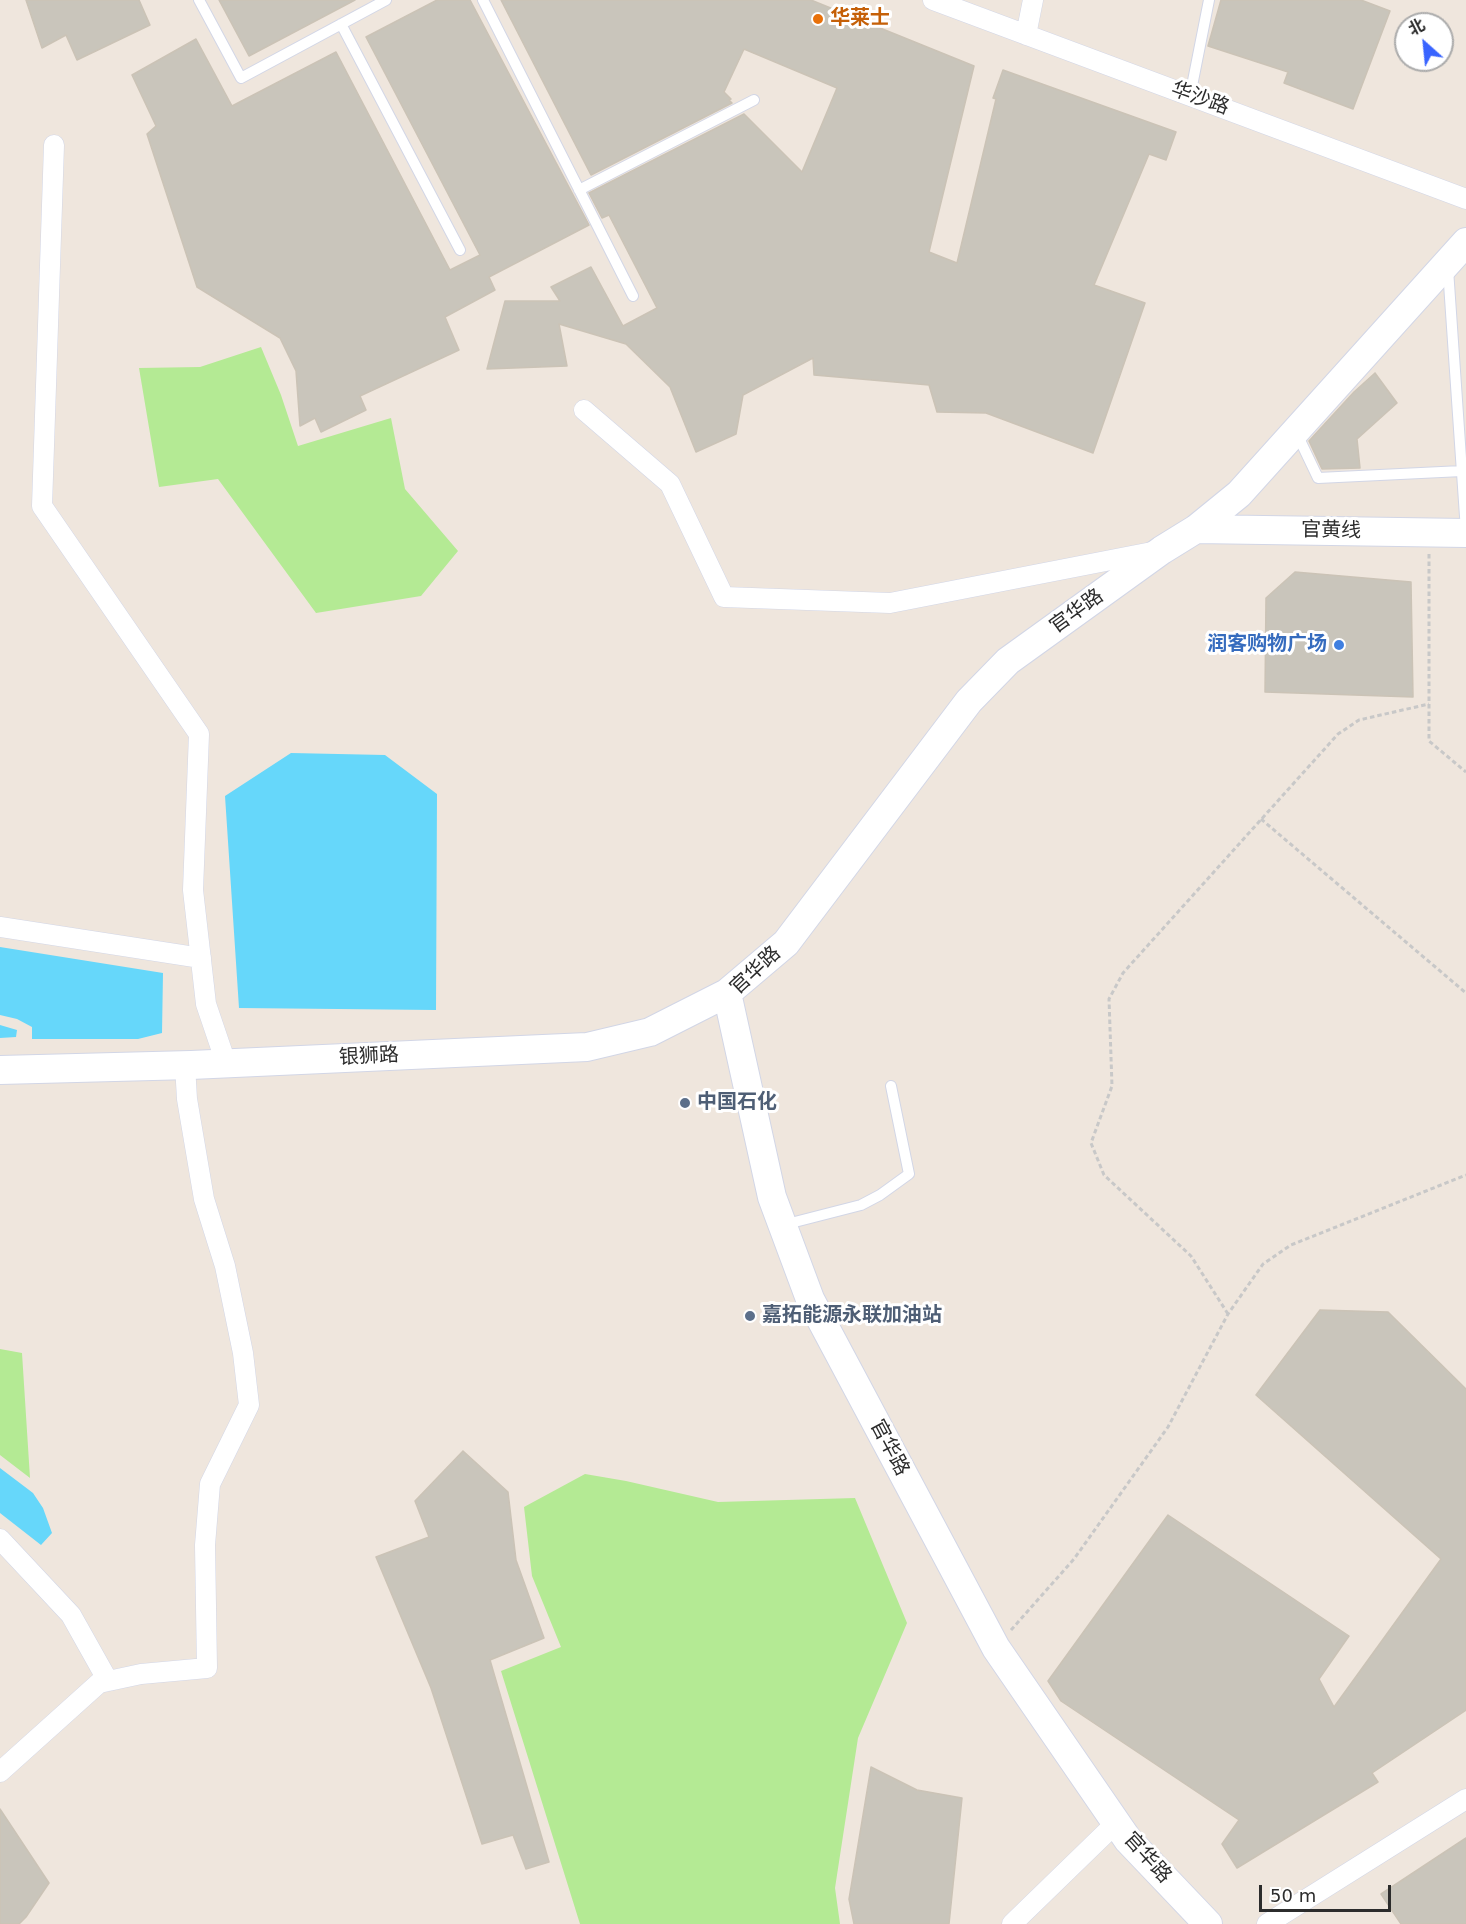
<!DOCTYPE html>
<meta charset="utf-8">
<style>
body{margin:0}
#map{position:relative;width:1466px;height:1924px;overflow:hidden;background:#efe6dd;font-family:"DejaVu Sans","Noto Sans SC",sans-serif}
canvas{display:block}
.north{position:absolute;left:1394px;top:12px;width:60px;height:60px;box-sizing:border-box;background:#fff;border:2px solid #ababab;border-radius:50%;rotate:333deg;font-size:16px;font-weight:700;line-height:24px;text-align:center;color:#2c2c2c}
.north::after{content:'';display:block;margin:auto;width:21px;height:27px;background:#3964ff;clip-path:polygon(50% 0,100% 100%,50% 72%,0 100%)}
.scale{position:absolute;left:1259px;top:1885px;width:132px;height:27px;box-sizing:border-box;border:3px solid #2c2c2c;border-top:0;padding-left:8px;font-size:18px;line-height:21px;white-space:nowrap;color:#2c2c2c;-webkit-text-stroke:4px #fff;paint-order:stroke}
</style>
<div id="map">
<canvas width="1466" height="1924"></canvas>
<div class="north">北</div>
<div class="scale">50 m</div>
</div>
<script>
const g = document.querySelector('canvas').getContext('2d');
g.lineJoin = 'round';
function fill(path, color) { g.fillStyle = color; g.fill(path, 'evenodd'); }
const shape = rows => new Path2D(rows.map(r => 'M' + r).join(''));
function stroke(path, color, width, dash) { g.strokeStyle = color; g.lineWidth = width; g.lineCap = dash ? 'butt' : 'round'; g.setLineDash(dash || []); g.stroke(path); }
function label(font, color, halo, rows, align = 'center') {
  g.font = font + ' "DejaVu Sans","Noto Sans SC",sans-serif'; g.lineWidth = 6; g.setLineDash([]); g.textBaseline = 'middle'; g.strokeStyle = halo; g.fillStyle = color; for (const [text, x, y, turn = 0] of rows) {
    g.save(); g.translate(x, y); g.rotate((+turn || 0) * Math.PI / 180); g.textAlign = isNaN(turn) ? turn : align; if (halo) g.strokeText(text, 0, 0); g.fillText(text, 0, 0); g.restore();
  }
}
fill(shape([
 [261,347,281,395,298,446,391,418,405,489,458,551,421,596,316,613,218,479,159,487,139,368,200,367],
 [0,1349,22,1353,30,1478,0,1455],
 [585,1474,626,1481,718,1502,855,1498,907,1623,858,1738,835,1888,840,1924,580,1924,501,1671,561,1647,532,1576,524,1507]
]), '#b4ea94');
fill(shape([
 [291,753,385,755,437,794,436,1010,239,1008,225,796],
 [0,947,163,973,162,1033,138,1039,32,1039,32,1027,17,1019,0,1015],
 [0,1025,17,1030,16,1037,0,1038],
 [0,1468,33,1493,43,1508,52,1533,41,1545,0,1513]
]), '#66d7fa');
const building = shape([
 [26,0,139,0,150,25,77,60,66,35,42,48,26,0],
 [219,0,355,0,249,56,219,0],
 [437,0,470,0,589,225,489,277,495,290,445,317,459,350,360,396,366,410,321,432,315,418,300,426,296,371,280,338,197,287,147,134,156,126,132,75,196,39,232,106,336,52,450,270,480,255,366,37,437,0],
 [501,0,811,0,974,66,929,252,957,263,996,99,993,98,1003,70,1176,132,1166,160,1149,154,1094,285,1145,303,1093,453,986,413,937,412,929,385,814,375,813,358,743,395,736,434,696,452,670,387,626,344,559,324,567,366,487,369,505,301,560,301,551,287,591,267,623,326,657,308,609,215,602,218,589,193,744,114,802,172,837,88,744,49,724,92,731,99,729,100,732,103,591,175,501,0],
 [1221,0,1361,0,1390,11,1353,109,1284,83,1288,72,1208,46,1221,0],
 [1375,373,1397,403,1357,439,1360,468,1322,469,1309,441,1354,392,1375,373],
 [1295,572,1411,582,1413,697,1265,692,1266,598,1295,572],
 [1320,1310,1388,1312,1466,1389,1466,1710,1372,1773,1378,1782,1237,1868,1222,1844,1239,1820,1061,1701,1048,1681,1168,1515,1349,1636,1319,1679,1334,1707,1441,1559,1256,1395,1320,1310],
 [463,1451,508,1492,516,1560,544,1638,490,1660,549,1862,526,1869,513,1835,482,1844,431,1688,376,1557,429,1537,415,1501,463,1451],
 [871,1767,917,1790,962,1798,949,1924,854,1924,849,1899,871,1767],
 [0,1809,49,1883,26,1917,19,1924,0,1924,0,1809],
 [1466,1838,1466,1924,1401,1924,1381,1894,1466,1838]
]);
fill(building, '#c9c5bb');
stroke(building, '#cbc3b6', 1.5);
const lane = shape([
 [199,0,241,78,386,0],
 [483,0,633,296],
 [341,24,460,250],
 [1190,96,1209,0],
 [579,190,754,100],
 [1448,269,1466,531],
 [1297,434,1318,478,1462,471],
 [783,1225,861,1205,880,1195,909,1174,891,1086]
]);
const street = shape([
 [933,0,1466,199],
 [1026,35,1033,0],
 [54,145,42,506,199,734,193,890,206,1004,226,1063],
 [584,410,670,484,724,597,890,603,1152,552],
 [0,927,201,958],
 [0,1539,71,1615,108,1681],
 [0,1772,99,1683,141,1674,207,1668,205,1545,210,1484,249,1405,243,1353,225,1266,204,1199,187,1099,185,1065],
 [1012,1924,1116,1823],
 [1267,1924,1466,1799]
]);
const secondary = shape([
 [1196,529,1466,533],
 [727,993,772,1197,810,1299,996,1648,1128,1840,1208,1924],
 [0,1070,191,1065,587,1047,650,1032,727,993,786,943,969,701,1008,661,1162,550,1196,529,1239,494,1466,242]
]);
stroke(lane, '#d2d6e6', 12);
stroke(street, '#d2d6e6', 21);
stroke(secondary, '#d2d6e6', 30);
stroke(shape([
 [1429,554,1429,741,1466,772],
 [1261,819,1466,993],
 [1228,1314,1191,1256,1104,1175,1091,1143,1112,1086,1109,999,1123,973,1338,734,1359,720,1429,704],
 [1011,1630,1074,1559,1168,1427,1228,1314,1263,1264,1291,1245,1466,1175]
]), '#c8c8c8', 3, [4.5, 3]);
stroke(lane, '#fff', 10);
stroke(street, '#fff', 20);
stroke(secondary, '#fff', 28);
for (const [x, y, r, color] of [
 [818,19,6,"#e8710a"],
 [1339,645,6,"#3f7fe0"],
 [685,1103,6,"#5c6f8a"],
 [750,1316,6,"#5c6f8a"]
]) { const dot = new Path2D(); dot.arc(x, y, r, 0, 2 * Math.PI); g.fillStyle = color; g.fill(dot); stroke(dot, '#fff', 2); }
label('bold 20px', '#c56008', '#fff', [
 ["华莱士",830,19]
], 'left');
label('20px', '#2c2c2c', '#fff', [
 ["华沙路",1200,99,20],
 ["官黄线",1331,531,1],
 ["官华路",1077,612,-36],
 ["官华路",756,971,-43],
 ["银狮路",369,1057,-3],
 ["官华路",889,1448,62],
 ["官华路",1147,1858,48]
]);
label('bold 20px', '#366cbe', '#fff', [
 ["润客购物广场",1327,645]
], 'right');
label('bold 20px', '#4e5e75', '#fff', [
 ["中国石化",697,1103],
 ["嘉拓能源永联加油站",762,1316]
], 'left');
</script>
